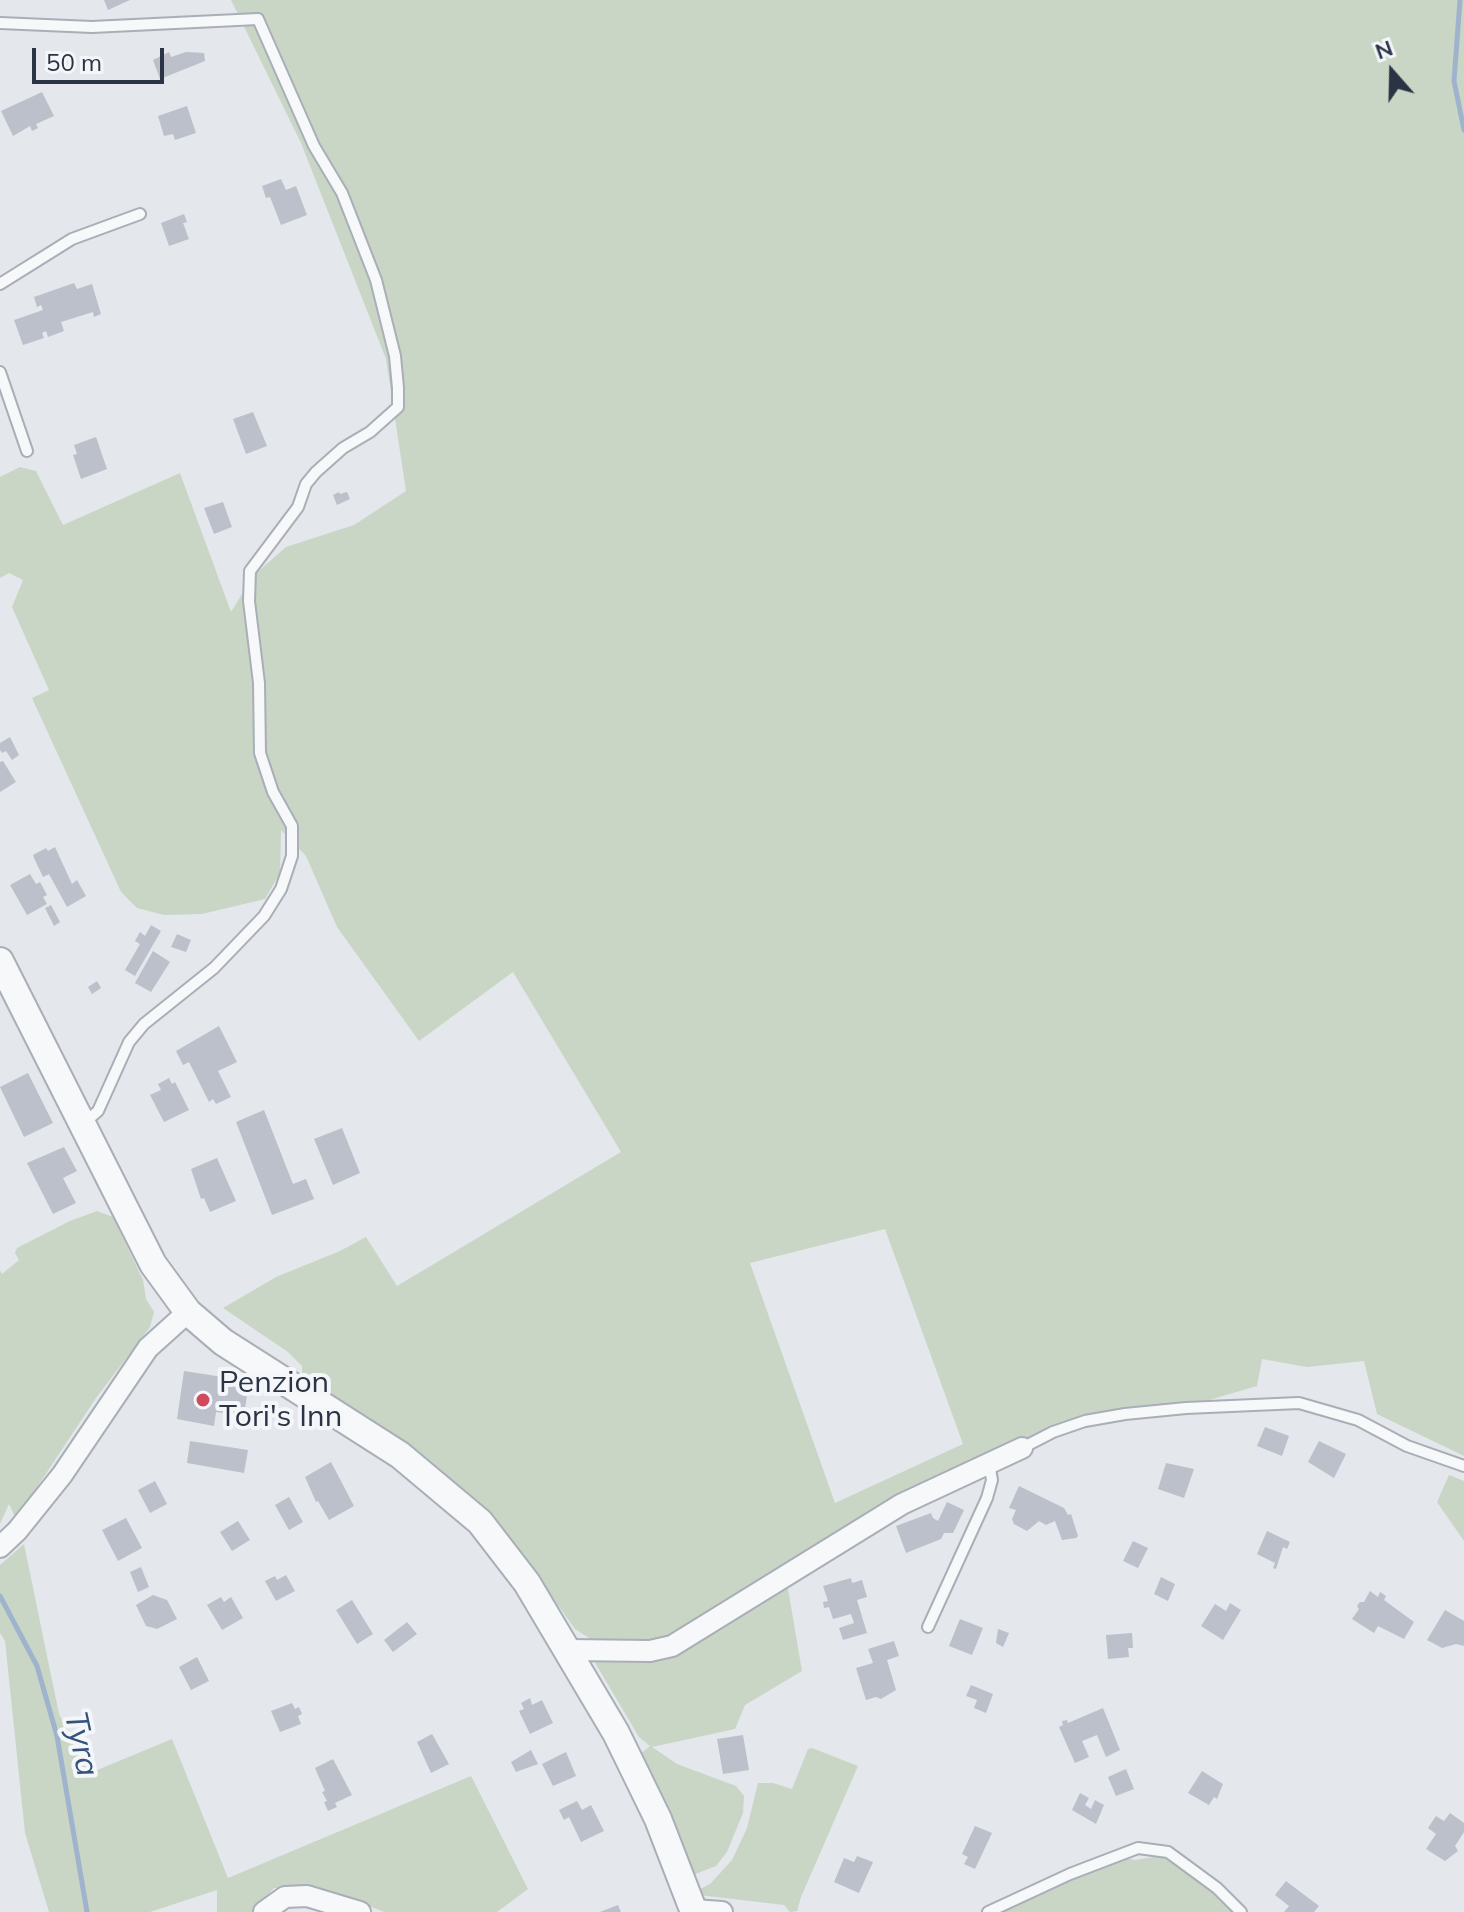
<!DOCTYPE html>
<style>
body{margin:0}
#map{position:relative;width:1464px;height:1912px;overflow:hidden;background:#e4e7ec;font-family:Mulish,sans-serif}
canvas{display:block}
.north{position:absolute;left:1352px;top:32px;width:80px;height:80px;-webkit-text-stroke:6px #f4f6f9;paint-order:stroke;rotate:340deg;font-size:22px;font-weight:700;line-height:32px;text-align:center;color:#2b3445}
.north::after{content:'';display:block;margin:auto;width:28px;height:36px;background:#2b3445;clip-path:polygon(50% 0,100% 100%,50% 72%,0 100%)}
.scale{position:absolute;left:32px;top:48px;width:132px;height:36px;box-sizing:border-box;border:4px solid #2b3445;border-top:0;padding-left:10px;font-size:24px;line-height:28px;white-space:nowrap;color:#2b3445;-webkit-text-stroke:6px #f4f6f9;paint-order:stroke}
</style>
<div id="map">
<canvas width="1464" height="1912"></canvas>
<div class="north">N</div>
<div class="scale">50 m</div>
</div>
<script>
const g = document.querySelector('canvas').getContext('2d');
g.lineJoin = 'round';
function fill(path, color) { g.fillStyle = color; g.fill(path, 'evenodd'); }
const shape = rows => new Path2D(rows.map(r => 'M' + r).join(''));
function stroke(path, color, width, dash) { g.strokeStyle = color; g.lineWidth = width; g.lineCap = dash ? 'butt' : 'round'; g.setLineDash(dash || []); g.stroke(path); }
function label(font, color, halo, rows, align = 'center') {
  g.font = font + ' Mulish,sans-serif'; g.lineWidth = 8; g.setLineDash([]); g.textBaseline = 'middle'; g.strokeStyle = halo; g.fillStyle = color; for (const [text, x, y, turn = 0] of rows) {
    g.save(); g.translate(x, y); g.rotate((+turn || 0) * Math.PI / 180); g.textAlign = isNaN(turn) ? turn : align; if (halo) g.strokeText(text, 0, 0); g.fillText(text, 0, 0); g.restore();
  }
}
fill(shape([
 [231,0,1464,0,1464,1456,1377,1414,1364,1361,1307,1367,1262,1359,1257,1386,1209,1400,1092,1414,1017,1442,673,1636,645,1644,595,1642,575,1629,509,1537,445,1474,366,1416,302,1376,302,1366,288,1352,223,1308,276,1277,340,1251,366,1237,397,1286,621,1152,513,972,419,1041,337,927,306,856,281,830,280,873,265,899,202,914,164,915,137,908,121,892,32,698,49,690,12,607,23,580,9,573,0,578,0,477,20,467,36,471,63,525,180,473,231,612,253,576,286,547,354,525,406,491,386,359,301,143],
 [885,1229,963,1444,835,1503,750,1263],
 [97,1211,113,1217,143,1280,146,1299,154,1312,150,1327,96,1398,16,1519,9,1504,0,1524,0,1270,2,1274,19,1260,15,1253,17,1248,70,1221],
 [1449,1475,1464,1481,1464,1541,1437,1502],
 [24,1544,59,1714,90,1773,172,1739,228,1878,471,1776,528,1889,497,1912,384,1912,345,1896,313,1888,274,1888,253,1912,217,1912,217,1890,150,1912,49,1912,25,1833,5,1641,0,1633,0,1565],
 [787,1583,802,1671,745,1705,735,1729,652,1747,677,1764,736,1786,744,1796,743,1813,727,1852,716,1866,693,1875,640,1754,650,1746,639,1737,594,1661,671,1655],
 [812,1748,858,1766,801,1897,797,1911,790,1912,784,1905,699,1895,699,1890,711,1883,732,1860,747,1828,758,1783,773,1783,792,1789,808,1749],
 [1161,1856,1199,1879,1234,1912,999,1912,1059,1884,1126,1858,1135,1860]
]), '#c9d6c5');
stroke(shape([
 [1460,0,1454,81,1464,130],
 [0,1596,37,1666,57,1736,87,1912]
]), '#9fb4cc', 5);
fill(shape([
 [104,0,130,0,108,10],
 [169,52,171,57,186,52,204,53,205,61,160,79,153,60],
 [42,92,54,116,36,124,38,128,32,131,30,126,13,136,1,111],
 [187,106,196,133,175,140,173,134,164,136,158,116],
 [281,179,286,190,296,186,307,215,281,225,270,197,266,198,262,186],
 [184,214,187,222,183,223,189,239,169,246,161,223],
 [74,283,77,289,92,284,101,314,94,317,93,312,61,322,64,331,48,337,46,331,42,333,44,338,23,345,14,320,43,310,41,305,37,307,34,297],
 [253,412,267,446,246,454,233,419],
 [96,437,107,469,81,479,73,455,77,454,74,445],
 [339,492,340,494,347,492,350,499,337,505,333,495],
 [223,502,232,527,214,534,204,508],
 [10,737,19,755,12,760,6,751,2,753,0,750,0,743],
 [3,761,16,782,0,792,0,762],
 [55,847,72,884,77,880,86,896,67,907,49,874,43,877,34,858,33,855,46,848,48,851],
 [30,874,36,884,40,882,47,895,43,897,47,904,27,915,10,885],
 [51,905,60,922,54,926,45,908],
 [151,925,161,931,135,976,125,970,140,944,135,941,140,932,145,936],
 [177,934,191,940,186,952,171,947],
 [153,951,170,962,151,992,135,983],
 [97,981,101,988,92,994,88,987],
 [219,1026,237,1062,218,1071,231,1097,216,1104,213,1099,209,1102,189,1062,183,1065,176,1051],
 [28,1073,53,1123,24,1137,0,1087],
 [169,1078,172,1084,175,1082,189,1110,164,1122,150,1095,161,1090,158,1084],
 [264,1110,293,1184,306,1179,314,1199,272,1215,236,1122],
 [342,1128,360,1173,333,1185,314,1139],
 [64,1147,77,1171,63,1178,76,1203,53,1214,27,1163],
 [217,1158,236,1201,210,1212,204,1198,201,1199,191,1169],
 [184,1371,249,1381,244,1416,216,1412,214,1426,177,1419],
 [1265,1427,1289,1436,1282,1456,1257,1446],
 [190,1441,248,1450,244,1473,187,1463],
 [1319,1441,1346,1454,1334,1478,1308,1462],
 [331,1462,354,1506,329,1520,318,1501,316,1502,305,1477],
 [1166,1463,1194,1469,1184,1498,1158,1489],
 [155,1481,167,1504,150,1513,138,1490],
 [1019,1486,1064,1508,1068,1515,1071,1514,1078,1536,1076,1538,1062,1540,1055,1521,1046,1525,1039,1521,1027,1531,1014,1524,1012,1519,1016,1510,1009,1508],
 [289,1497,303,1522,289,1530,275,1505],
 [947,1502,964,1510,953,1533,944,1533,941,1539,906,1553,896,1526,931,1513,933,1518,938,1521],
 [126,1518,142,1548,118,1561,102,1530],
 [238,1521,250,1540,232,1551,220,1532],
 [1267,1531,1290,1542,1287,1549,1283,1547,1276,1569,1273,1568,1275,1563,1257,1554],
 [1133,1541,1148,1548,1138,1568,1123,1561],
 [141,1567,149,1587,138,1592,130,1572],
 [286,1575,295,1591,276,1601,265,1581,275,1576,277,1580],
 [1161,1577,1175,1584,1168,1601,1154,1594],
 [851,1578,852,1583,862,1580,867,1597,857,1600,867,1633,843,1640,839,1628,854,1623,851,1614,833,1619,829,1607,824,1608,823,1602,828,1601,823,1586],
 [1370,1591,1378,1597,1380,1592,1386,1596,1384,1600,1414,1622,1404,1639,1378,1626,1374,1633,1352,1619,1359,1609,1357,1606,1360,1602,1364,1602],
 [153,1595,167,1600,177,1619,157,1629,146,1626,136,1605],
 [221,1597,224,1602,231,1597,243,1618,222,1630,207,1605],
 [352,1600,373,1634,357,1644,336,1610],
 [1230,1603,1241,1610,1223,1640,1201,1626,1215,1604,1226,1611],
 [1445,1610,1464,1621,1464,1646,1456,1644,1442,1648,1427,1640],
 [960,1619,983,1628,972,1655,949,1646],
 [407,1622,417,1634,393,1652,384,1640],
 [998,1629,1009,1633,1003,1647,996,1643],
 [1132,1633,1133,1648,1128,1648,1129,1657,1108,1659,1106,1635],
 [894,1641,899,1656,887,1660,896,1690,881,1699,876,1697,866,1700,856,1668,873,1663,868,1649],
 [197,1657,209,1681,191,1690,179,1667],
 [971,1685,993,1694,986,1713,974,1708,977,1700,966,1696],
 [530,1698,532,1705,542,1700,553,1723,530,1734,519,1711,524,1709,521,1703],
 [292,1703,295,1709,299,1707,302,1714,298,1716,301,1724,280,1732,271,1711],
 [1103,1708,1120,1750,1106,1757,1097,1735,1082,1741,1089,1757,1075,1763,1059,1727,1063,1725,1062,1721,1067,1720,1068,1723],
 [432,1734,449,1764,431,1773,417,1742],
 [743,1735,749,1770,723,1774,717,1739],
 [531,1750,538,1764,516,1772,511,1762],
 [566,1752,576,1776,553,1786,542,1764],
 [333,1759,352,1795,335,1803,337,1807,328,1811,324,1802,327,1801,322,1792,325,1791,315,1768],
 [1126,1769,1134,1789,1116,1796,1108,1777],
 [1202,1771,1223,1784,1217,1799,1214,1797,1209,1805,1188,1793],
 [1080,1793,1089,1798,1085,1805,1091,1809,1095,1800,1104,1805,1096,1824,1072,1810],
 [577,1801,582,1810,591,1805,604,1831,581,1842,569,1817,564,1820,559,1810],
 [1450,1813,1464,1823,1464,1832,1455,1846,1458,1851,1445,1861,1426,1849,1436,1834,1428,1828,1436,1816,1444,1821],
 [975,1826,992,1833,975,1869,964,1864,968,1857,962,1854],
 [857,1856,873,1862,859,1893,834,1882,844,1858,854,1862],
 [1286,1881,1319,1906,1314,1912,1284,1912,1289,1906,1275,1895],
 [618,1905,621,1912,600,1912]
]), '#bbc0ca');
const service = shape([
 [0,23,92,27,258,19,314,146,342,193,376,280,395,356,398,388,398,407,370,432,343,448,316,472,306,484,298,507,250,571,249,601,259,683,260,753,273,792,292,826,292,856,281,889,264,916,214,968,144,1024,129,1042,98,1111,84,1123],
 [0,284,72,239,140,214],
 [0,372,27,451],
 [1022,1448,1053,1432,1085,1421,1125,1414,1186,1408,1299,1403,1358,1420,1407,1446,1464,1466],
 [928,1627,987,1498,992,1480,989,1463],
 [988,1912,1070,1874,1138,1848,1168,1852,1217,1888,1241,1912]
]);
const minor = shape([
 [0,1547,17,1531,62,1475,148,1348,188,1312],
 [569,1650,650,1651,672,1646,902,1504,1022,1448],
 [693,1910,722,1912],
 [264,1912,285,1897,307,1896,360,1912]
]);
const tertiary = shape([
 [0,961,153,1264,188,1312,223,1342,400,1455,480,1522,527,1583,616,1733,658,1819,694,1912]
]);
stroke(service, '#a9aeb7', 14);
stroke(minor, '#a9aeb7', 24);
stroke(tertiary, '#a9aeb7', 30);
stroke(service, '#f7f8fa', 10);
stroke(minor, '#f7f8fa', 20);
stroke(tertiary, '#f7f8fa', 26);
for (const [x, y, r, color] of [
 [203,1400,8,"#d1495b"]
]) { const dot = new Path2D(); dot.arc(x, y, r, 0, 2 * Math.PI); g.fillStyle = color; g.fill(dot); stroke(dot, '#f4f6f9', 3); }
label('30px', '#2b3445', '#f4f6f9', [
 ["Penzion",219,1383],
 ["Tori's Inn",219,1417]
], 'left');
label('italic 32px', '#34527a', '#f4f6f9', [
 ["Tyra",81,1744,78]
]);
</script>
